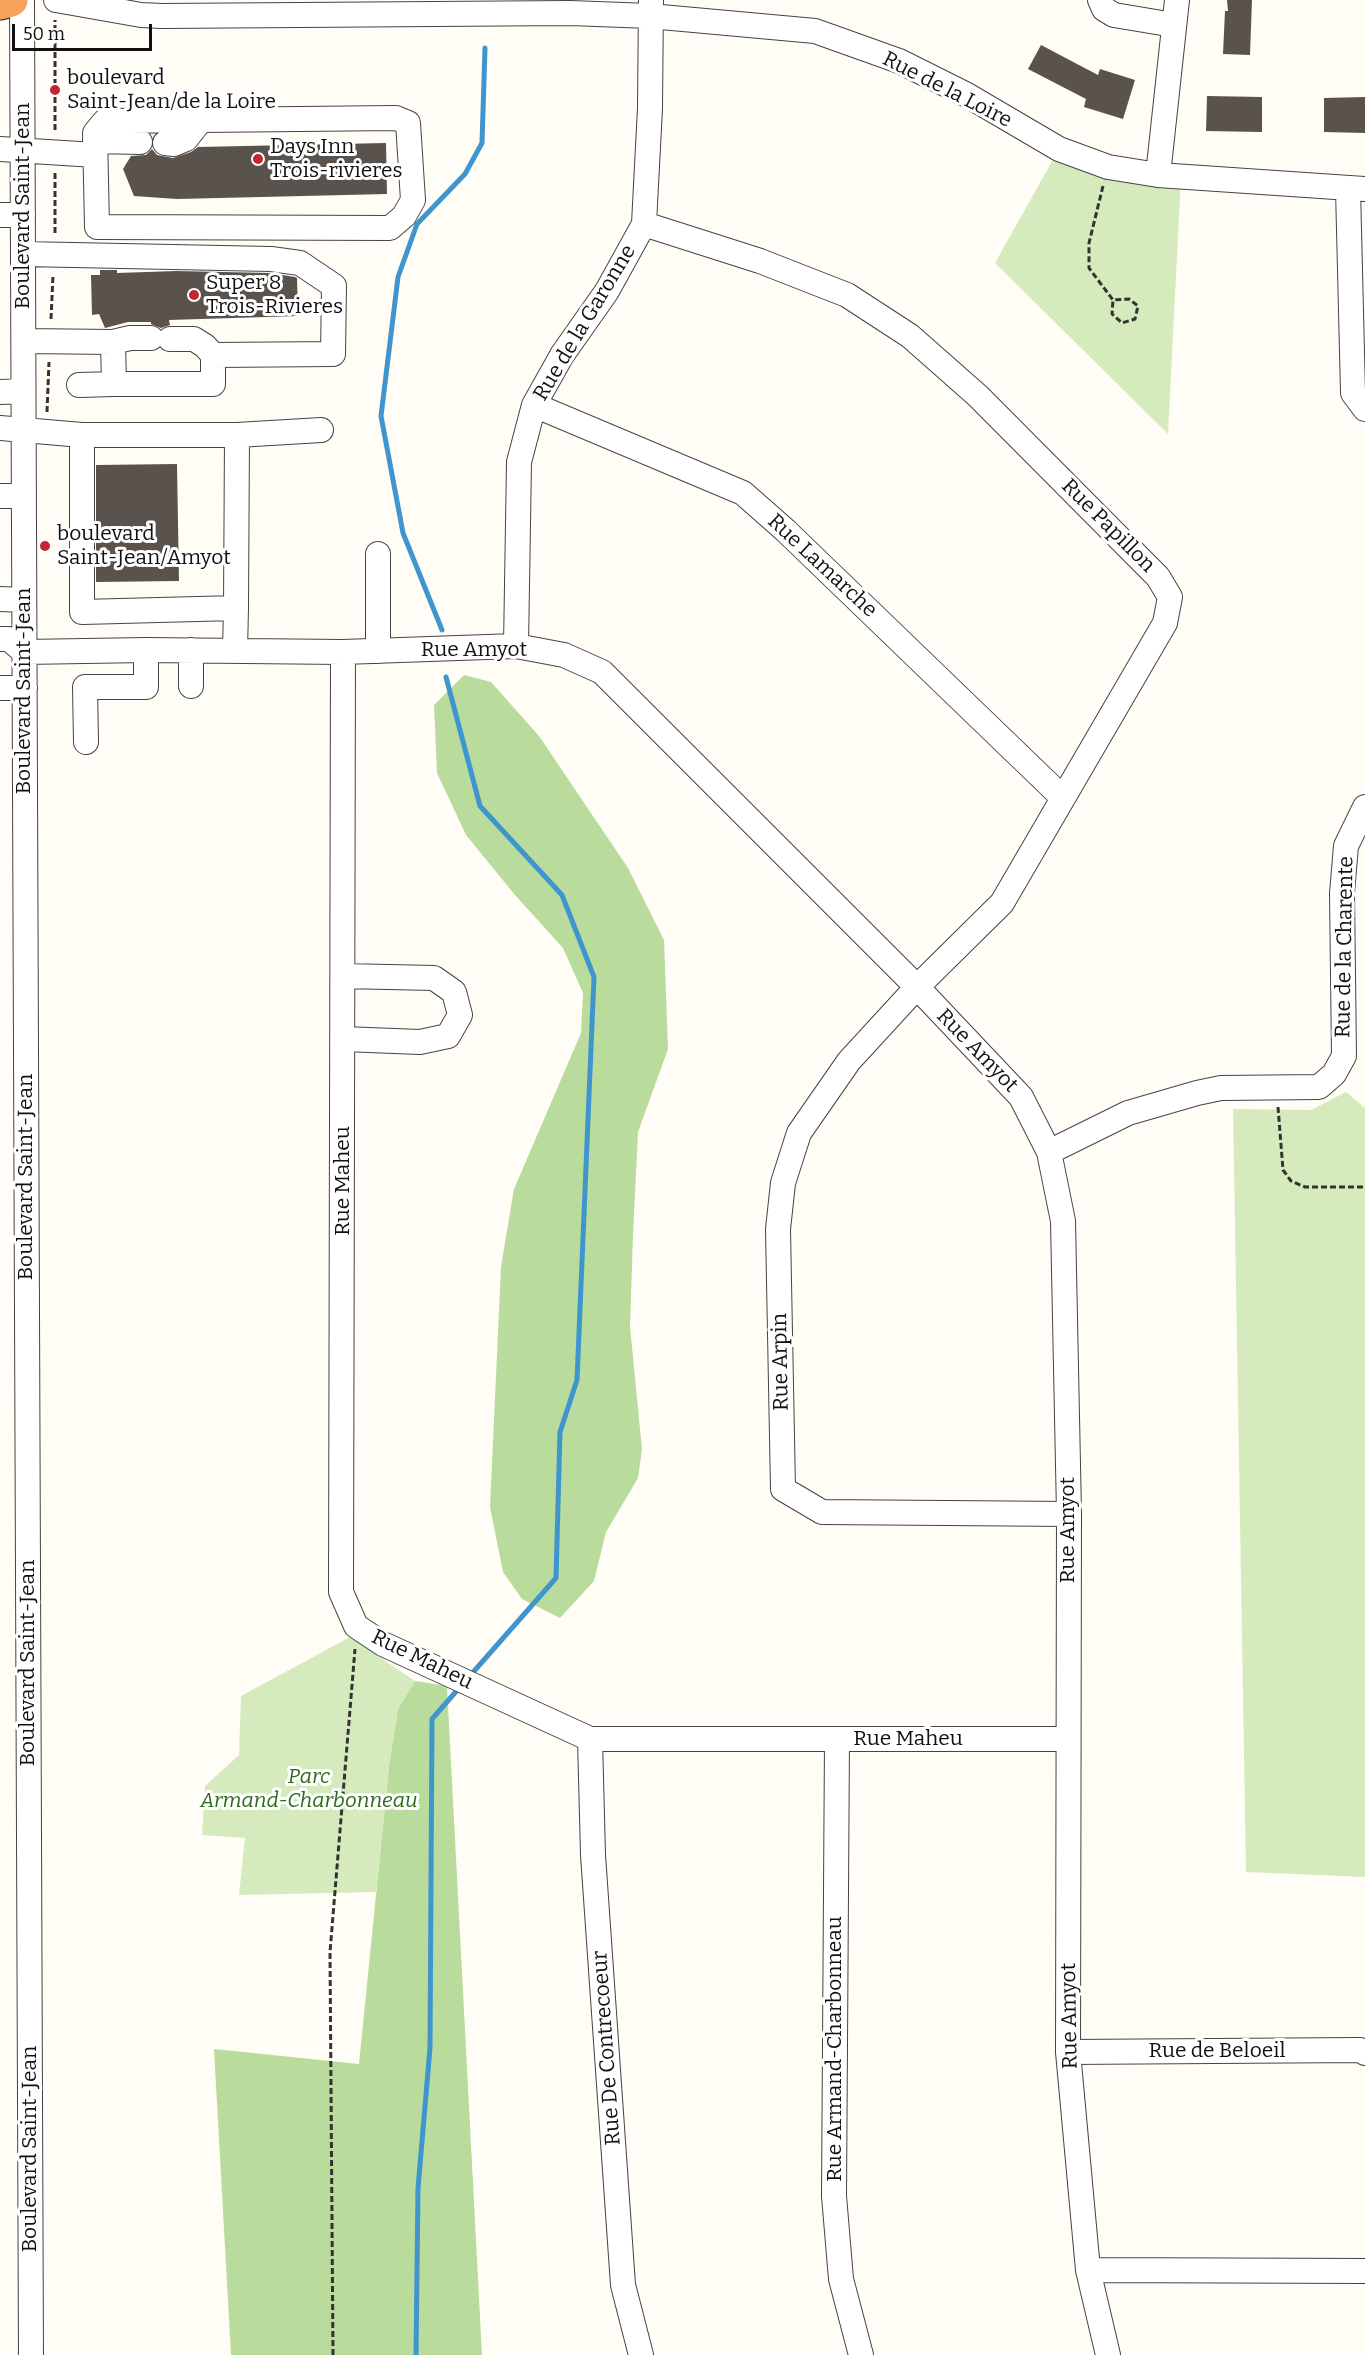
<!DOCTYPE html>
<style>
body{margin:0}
#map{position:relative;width:1365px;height:2355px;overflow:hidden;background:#fffdf5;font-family:Bitter,serif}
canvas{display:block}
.scale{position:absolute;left:12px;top:24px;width:140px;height:27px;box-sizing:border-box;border:3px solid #111;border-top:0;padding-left:8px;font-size:18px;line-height:21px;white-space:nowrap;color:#111;-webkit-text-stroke:4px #fff;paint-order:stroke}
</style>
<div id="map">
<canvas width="1365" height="2355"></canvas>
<div class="scale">50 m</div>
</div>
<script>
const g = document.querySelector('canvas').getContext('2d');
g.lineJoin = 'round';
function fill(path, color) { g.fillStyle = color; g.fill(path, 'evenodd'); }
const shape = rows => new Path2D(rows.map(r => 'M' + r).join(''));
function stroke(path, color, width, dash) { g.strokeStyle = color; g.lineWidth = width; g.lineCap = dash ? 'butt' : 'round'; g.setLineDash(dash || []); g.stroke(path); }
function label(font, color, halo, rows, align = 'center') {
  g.font = font + ' Bitter,serif'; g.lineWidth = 6; g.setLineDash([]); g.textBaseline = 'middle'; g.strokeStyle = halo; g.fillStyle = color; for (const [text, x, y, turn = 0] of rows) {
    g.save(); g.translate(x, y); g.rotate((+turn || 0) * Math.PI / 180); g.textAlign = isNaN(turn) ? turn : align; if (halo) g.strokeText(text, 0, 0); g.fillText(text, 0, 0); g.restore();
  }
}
fill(shape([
 [1059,149,1181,177,1168,434,995,263],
 [1346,1092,1365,1108,1365,1877,1246,1872,1233,1109,1311,1110],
 [350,1637,415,1681,398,1709,389,1766,376,1892,239,1895,245,1838,202,1835,205,1786,239,1755,241,1696]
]), '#d5ebbd');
fill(shape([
 [464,675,491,682,539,736,628,868,664,940,668,1049,638,1132,633,1235,630,1327,642,1449,638,1478,606,1532,594,1581,560,1618,522,1599,503,1572,490,1507,501,1267,514,1189,581,1033,583,993,563,948,515,895,466,835,437,773,434,705],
 [415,1681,447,1686,482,2355,231,2355,214,2049,359,2064,389,1766,398,1709]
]), '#b9dc9c');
stroke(shape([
 [442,630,403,533,381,416,398,277,417,224,465,174,482,143,485,48],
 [446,677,480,806,562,895,594,977,577,1380,560,1432,556,1578,468,1678],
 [416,2355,418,2188,430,2048,432,1719,460,1687]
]), '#3f96cf', 5);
fill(shape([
 [1227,0,1252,0,1250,55,1223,54,1225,11,1228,11],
 [1041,45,1098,75,1100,69,1135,80,1123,119,1084,107,1086,99,1028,69],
 [1207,96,1262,97,1262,132,1206,131],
 [1365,97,1365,133,1324,132,1324,98],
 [386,143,387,194,177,199,134,196,123,169,131,156,146,155,152,149,157,155,173,158,191,152,198,147],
 [100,270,117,270,117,273,176,271,270,273,295,277,297,278,298,316,169,320,170,325,161,328,151,324,151,322,128,322,105,328,99,314,92,315,91,275,100,275],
 [177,464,179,581,96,582,96,465]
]), '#5a524d');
const minor = shape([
 [22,0,31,2355],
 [56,0,141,15,162,16,570,13,650,16,815,31,899,61,967,95,1059,149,1108,167,1158,175,1365,189],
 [1100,0,1104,9,1114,15,1174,25],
 [396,118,408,123,413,200,404,216,390,228,97,227,95,133,105,121,396,118],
 [95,141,140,142],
 [165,143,174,144,186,139,201,120],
 [0,149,95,155],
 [1158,175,1177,0],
 [1348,189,1353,393,1365,409],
 [0,215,23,215],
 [644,224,760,261,847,295,910,336,978,396,1158,577,1170,597,1165,623,1002,903,917,987,849,1061,799,1133,783,1183,778,1229,783,1489,822,1512,1069,1514],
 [23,254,271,259,300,263,334,286,333,354,213,355,213,384,114,384,113,342,24,341],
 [170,339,194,339,205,346,213,355],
 [113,342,130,338,151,338],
 [79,385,114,384],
 [0,392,23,391],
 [534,405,743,493,785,530,1063,798],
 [0,428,82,435],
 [237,435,321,430],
 [0,496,24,496],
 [378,554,378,651],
 [0,599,24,600],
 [0,639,9,639,24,652,146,650,343,652,516,646,564,655,602,672,917,987,1021,1097,1049,1152,1063,1221,1069,1514,1068,2052,1088,2270,1108,2355],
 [516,646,519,462,534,405,562,355,607,291,644,224,650,108,651,0],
 [235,651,236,608,237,435,82,435,82,612,236,608],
 [343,652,341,1592,356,1626,383,1644,590,1739,1068,1739],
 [191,686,191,650],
 [0,688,25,688],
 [86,742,85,687,146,687,146,650],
 [343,976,434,978,454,992,460,1015,448,1036,420,1042,343,1039],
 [1049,1152,1128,1113,1197,1093,1221,1088,1319,1087,1334,1074,1344,1056,1342,893,1346,846,1365,807],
 [590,1739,593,1855,623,2285,641,2355],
 [837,1739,834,2196,841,2279,861,2355],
 [1068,2052,1360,2050,1365,2053],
 [1088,2270,1365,2271]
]);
const highway = shape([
 [0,3,11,0]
]);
stroke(minor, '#444', 26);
stroke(highway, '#222', 35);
stroke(shape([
 [55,130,55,20],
 [55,173,55,235],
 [1103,186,1089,243,1089,268,1113,300,1129,299,1138,306,1135,319,1122,323,1112,314,1113,300],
 [51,319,53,275],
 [47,412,49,362],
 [1278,1107,1283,1170,1291,1181,1305,1187,1365,1187],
 [333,2355,330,1952,355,1649]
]), '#333', 3, [6, 3]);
stroke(minor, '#fff', 24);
stroke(highway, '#f5a25d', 33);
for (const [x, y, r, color] of [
 [55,90,6,"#c4262e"],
 [258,159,6,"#c4262e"],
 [194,295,6,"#c4262e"],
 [45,546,6,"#c4262e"]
]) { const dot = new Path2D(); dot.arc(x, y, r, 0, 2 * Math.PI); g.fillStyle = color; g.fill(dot); stroke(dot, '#fff', 2); }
label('21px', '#111', '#fff', [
 ["boulevard",67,78],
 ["Saint-Jean/de la Loire",67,102],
 ["Days Inn",270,147],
 ["Trois-rivieres",270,171],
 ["Super 8",206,283],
 ["Trois-Rivieres",206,307],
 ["boulevard",57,534],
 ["Saint-Jean/Amyot",57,558]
], 'left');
label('21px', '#111', '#fff', [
 ["Rue de la Loire",947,90,27],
 ["Boulevard Saint-Jean",23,206,-90],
 ["Rue de la Garonne",585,323,-59],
 ["Rue Papillon",1108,526,45],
 ["Rue Lamarche",822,566,43],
 ["Rue Amyot",474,650],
 ["Boulevard Saint-Jean",24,691,-90],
 ["Rue de la Charente",1345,947,-89],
 ["Rue Amyot",977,1051,46],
 ["Boulevard Saint-Jean",26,1177,-90],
 ["Rue Maheu",343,1181,-90],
 ["Rue Arpin",781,1362,-91],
 ["Rue Amyot",1068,1530,-90],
 ["Rue Maheu",422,1660,26],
 ["Boulevard Saint-Jean",28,1663,-90],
 ["Rue Maheu",908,1739],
 ["Rue Amyot",1070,2016,-91],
 ["Rue De Contrecoeur",607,2048,-94],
 ["Rue Armand-Charbonneau",835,2049,-90],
 ["Rue de Beloeil",1217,2051],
 ["Boulevard Saint-Jean",30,2149,-90]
]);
label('italic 21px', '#2f6b1f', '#fff', [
 ["Parc",309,1777],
 ["Armand-Charbonneau",309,1801]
]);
</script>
